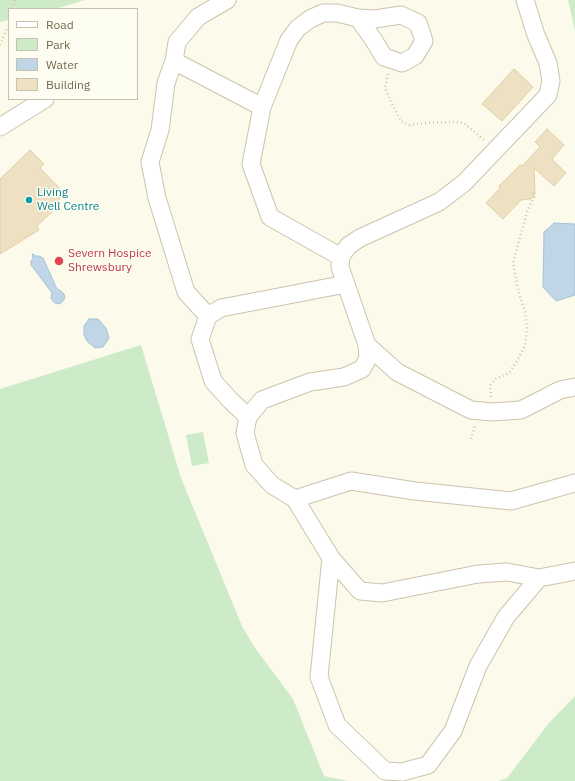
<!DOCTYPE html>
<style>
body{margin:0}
#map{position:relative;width:575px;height:781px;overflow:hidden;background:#fcfaeb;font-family:"IBM Plex Sans",sans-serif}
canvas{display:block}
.legend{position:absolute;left:8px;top:8px;width:130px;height:92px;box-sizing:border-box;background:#fefdf2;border:1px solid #c8c1b0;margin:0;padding:5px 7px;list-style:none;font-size:12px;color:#76684e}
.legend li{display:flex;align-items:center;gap:8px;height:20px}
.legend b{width:20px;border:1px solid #c8c1b0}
</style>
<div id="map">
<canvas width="575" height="781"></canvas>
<ul class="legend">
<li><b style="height:5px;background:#fff"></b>Road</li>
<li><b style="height:11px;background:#cdeac9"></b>Park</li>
<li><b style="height:11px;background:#c0d5e5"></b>Water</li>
<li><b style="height:11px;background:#eee0c2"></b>Building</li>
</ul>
</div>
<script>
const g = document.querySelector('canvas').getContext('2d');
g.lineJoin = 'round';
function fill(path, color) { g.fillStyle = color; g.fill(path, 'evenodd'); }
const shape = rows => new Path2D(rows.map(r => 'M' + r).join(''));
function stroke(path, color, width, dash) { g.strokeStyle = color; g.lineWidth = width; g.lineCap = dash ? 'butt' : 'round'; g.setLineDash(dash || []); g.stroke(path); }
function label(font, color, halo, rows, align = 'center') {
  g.font = font + ' "IBM Plex Sans",sans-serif'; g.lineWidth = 3; g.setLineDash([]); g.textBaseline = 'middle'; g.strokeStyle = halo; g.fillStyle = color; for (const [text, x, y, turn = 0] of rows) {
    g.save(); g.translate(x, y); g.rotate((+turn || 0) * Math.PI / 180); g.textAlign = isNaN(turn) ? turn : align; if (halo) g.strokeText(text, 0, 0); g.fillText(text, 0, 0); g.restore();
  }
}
fill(shape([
 [0,0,85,0,55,9,9,9,9,20,0,22],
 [568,0,575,0,575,31],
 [141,345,181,478,242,626,255,648,293,699,324,776,348,781,0,781,0,389],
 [203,432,209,463,192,466,186,435],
 [575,696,575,781,498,781,507,778,549,723]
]), '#cdeac9');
const water = shape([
 [554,223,575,224,575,295,556,301,543,287,544,232,554,223],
 [33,254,35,256,39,256,43,258,57,289,61,291,64,294,65,298,62,302,59,304,55,303,53,301,51,298,52,293,31,265,31,261,33,258,32,255,33,254],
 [89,319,98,319,106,328,109,338,103,347,95,348,87,341,84,335,84,326,89,319]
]);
fill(water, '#c0d5e5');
stroke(water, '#a6c1d7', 1);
const building = shape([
 [514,69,533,87,502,121,482,104,514,69],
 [547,129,564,145,552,159,566,173,554,186,534,168,535,194,531,199,521,200,503,219,486,203,500,188,499,186,520,165,522,166,540,147,535,142,547,129],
 [30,150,44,164,40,168,65,194,52,206,55,209,37,226,39,230,0,254,0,179,30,150]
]);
fill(building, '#eee0c2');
stroke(building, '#e2cea5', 1);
const minor = shape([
 [525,0,536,35,548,63,551,81,548,95,464,183,439,202,360,238,348,246,341,257,340,267,367,345,368,358,362,369,344,377,310,382,262,400,248,417,245,433,254,465,272,485,295,499,331,558,360,591,382,593,478,574,507,572,539,578,575,571],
 [174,61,262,107],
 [0,127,45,99],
 [341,257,270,217,251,164,262,107,289,40,298,28,310,19,323,13,337,13,358,18,375,19,401,15,418,23,424,41,415,56,402,63,384,57,373,39,358,18],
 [208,316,186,292,157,198,150,162,160,130,166,83,174,61,177,42,198,17,227,0],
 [367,345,397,372,471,410,492,412,521,410,560,390,575,387],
 [248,417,230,400,213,381,200,339,208,316,221,308,346,284],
 [295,499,351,481,415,491,511,501,575,483],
 [331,558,319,677,337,725,385,771,402,772,428,765,453,731,478,666,506,617,539,578]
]);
stroke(minor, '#ccc3ae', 19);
stroke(shape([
 [13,9,15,0],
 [0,45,9,24],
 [388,74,385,88,391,102,401,121,410,125,425,123,453,122,464,123,484,140],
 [491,397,490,386,495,379,509,373,518,359,525,346,527,328,525,311,519,294,513,263,527,212,534,197,533,191],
 [471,439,475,426]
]), '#d6c6a6', 2.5, [1, 3]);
stroke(minor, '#fff', 17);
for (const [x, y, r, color] of [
 [29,200,4,"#0f9aa8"],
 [59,261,5,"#e0444e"]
]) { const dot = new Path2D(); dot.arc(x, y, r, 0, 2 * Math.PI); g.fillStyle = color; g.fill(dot); stroke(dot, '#fefdf2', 1.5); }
label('12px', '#0d838f', '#fefdf2', [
 ["Living",37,193],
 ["Well Centre",37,207]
], 'left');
label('12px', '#be3a42', '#fefdf2', [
 ["Severn Hospice",68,254],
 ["Shrewsbury",68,268]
], 'left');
</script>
